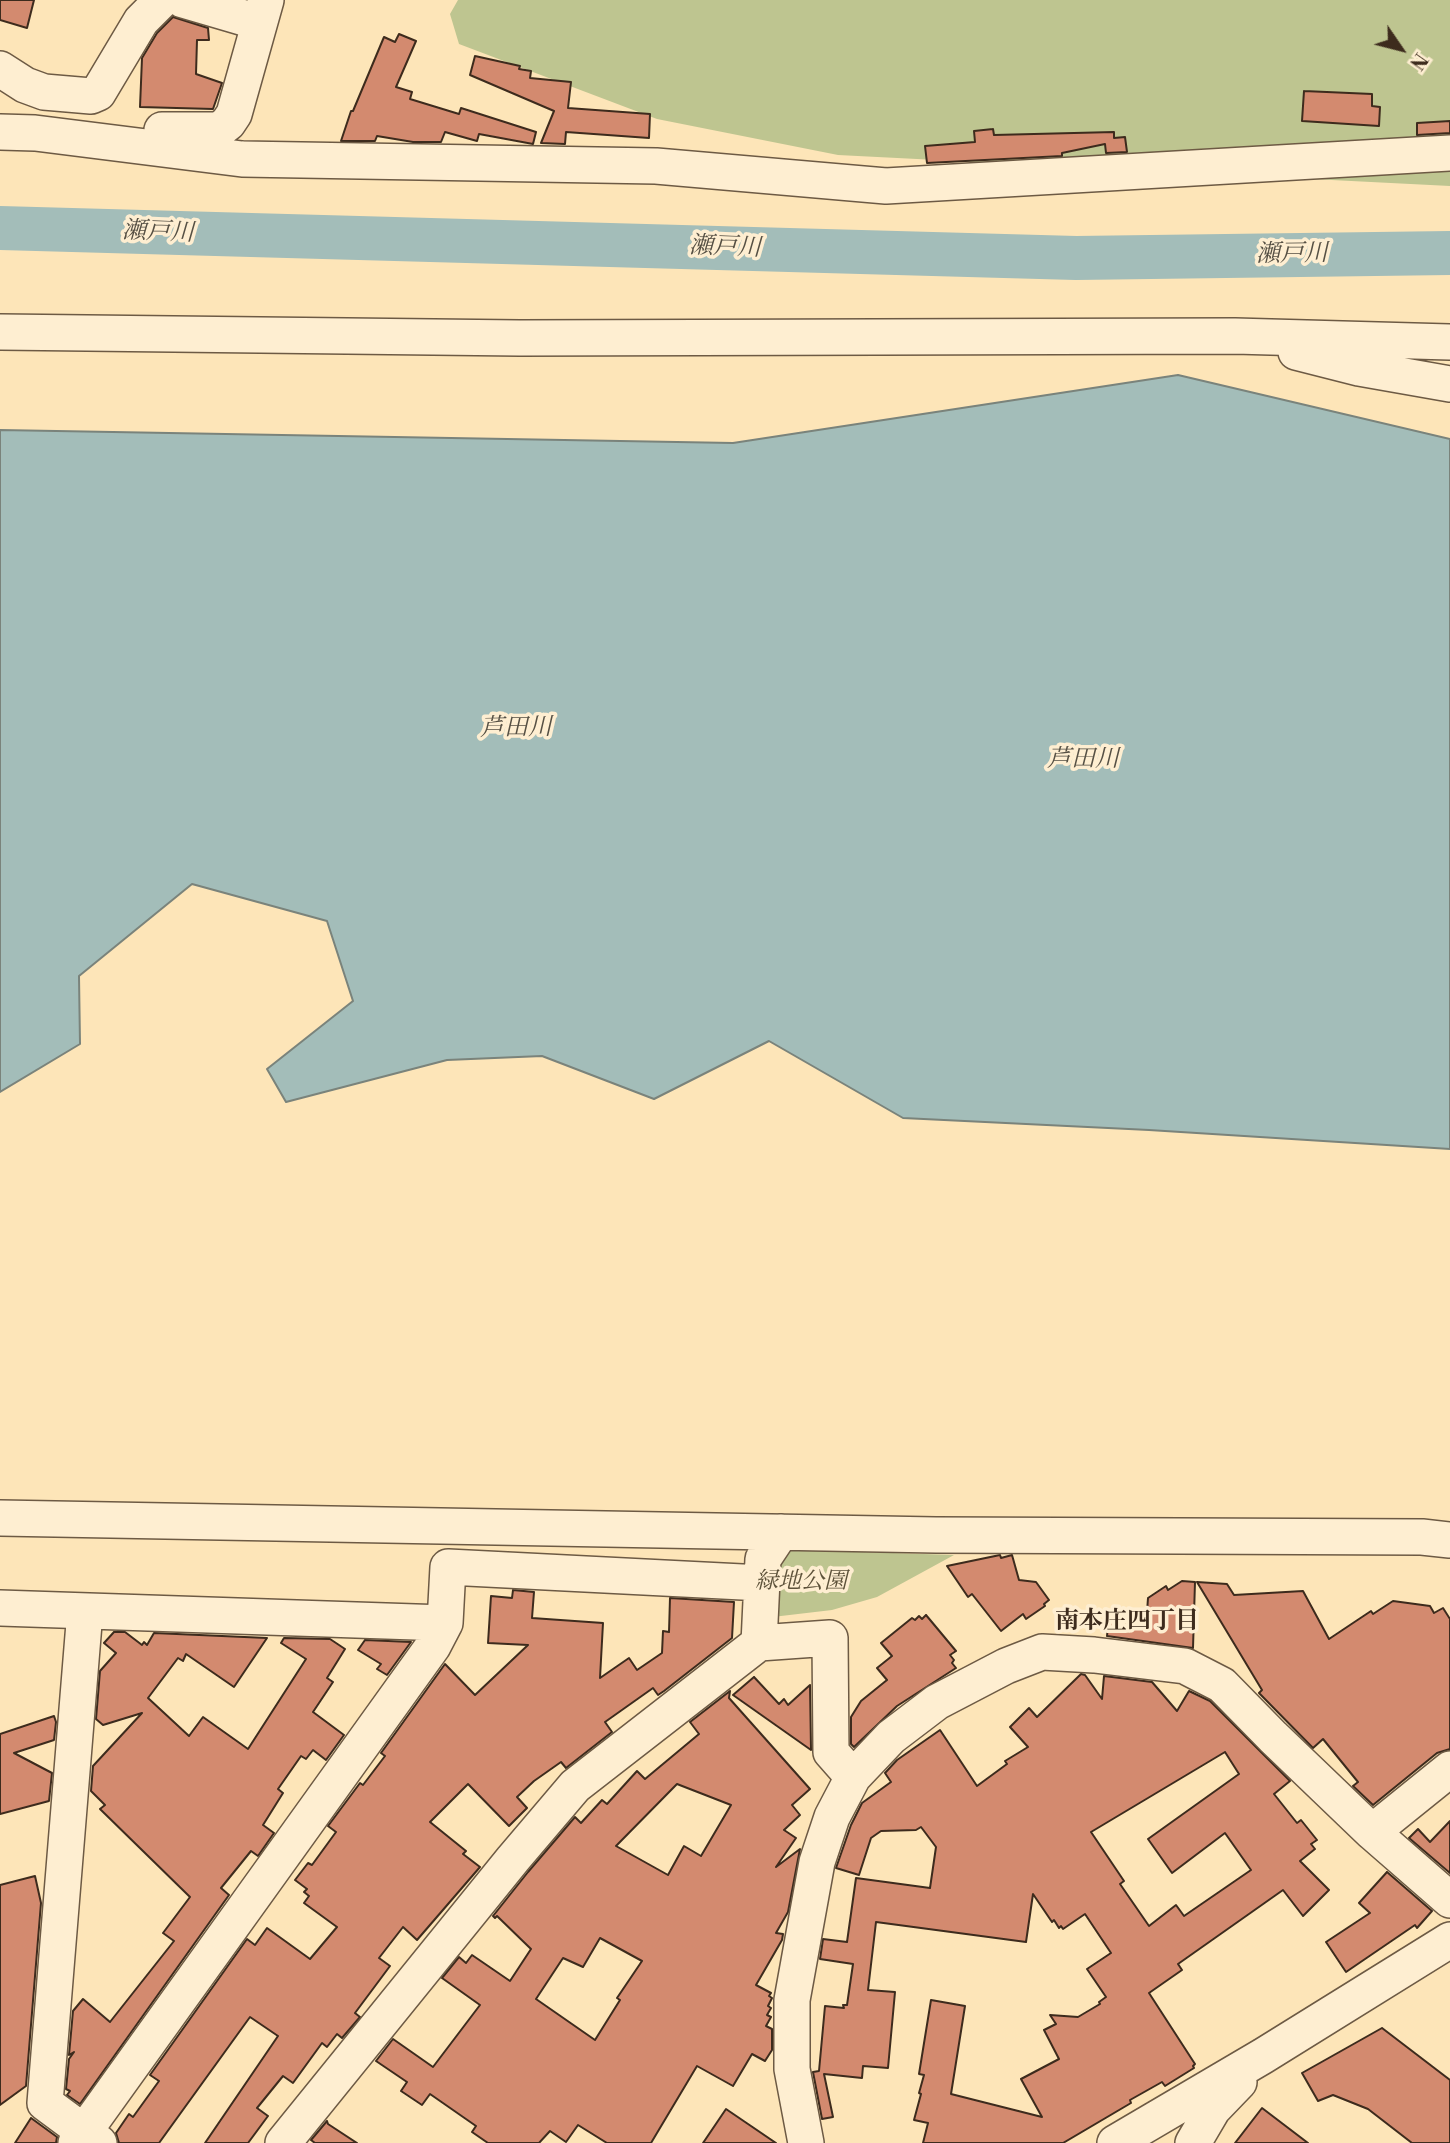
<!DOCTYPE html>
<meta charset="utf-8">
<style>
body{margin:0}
#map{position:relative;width:1450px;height:2143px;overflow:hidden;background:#fde5b8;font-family:"Libre Bodoni",serif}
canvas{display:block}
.north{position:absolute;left:1366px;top:14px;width:70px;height:70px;-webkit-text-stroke:5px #feeed1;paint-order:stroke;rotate:125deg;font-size:19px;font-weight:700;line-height:28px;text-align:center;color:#3d2b1d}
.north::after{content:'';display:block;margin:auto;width:24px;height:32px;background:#3d2b1d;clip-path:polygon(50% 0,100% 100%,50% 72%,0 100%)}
</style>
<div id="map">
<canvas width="1450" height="2143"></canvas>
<div class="north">N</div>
</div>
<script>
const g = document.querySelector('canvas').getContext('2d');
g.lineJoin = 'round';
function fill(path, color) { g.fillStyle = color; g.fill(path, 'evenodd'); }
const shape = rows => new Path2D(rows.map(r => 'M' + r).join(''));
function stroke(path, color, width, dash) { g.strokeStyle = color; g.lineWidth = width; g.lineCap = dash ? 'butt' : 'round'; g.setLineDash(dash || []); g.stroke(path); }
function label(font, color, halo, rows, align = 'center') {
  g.font = font + ' "Libre Bodoni","Noto Serif JP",serif'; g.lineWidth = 7; g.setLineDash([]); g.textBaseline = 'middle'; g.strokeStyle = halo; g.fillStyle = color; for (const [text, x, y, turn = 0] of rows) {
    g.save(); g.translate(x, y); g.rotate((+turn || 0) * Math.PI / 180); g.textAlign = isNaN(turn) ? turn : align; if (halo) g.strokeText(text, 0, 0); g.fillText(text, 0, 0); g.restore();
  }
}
fill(shape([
 [458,0,1450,0,1450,186,838,155,657,119,459,44,450,14],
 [771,1549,954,1555,877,1597,832,1610,764,1618]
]), '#bec590');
const water = shape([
 [1178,375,1450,439,1450,1149,1149,1130,903,1118,769,1041,654,1099,542,1056,447,1060,286,1102,267,1069,353,1001,327,921,192,884,79,976,80,1044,0,1092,0,430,733,443,1178,375]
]);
fill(water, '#a3bdb9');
stroke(water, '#7a837b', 2);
stroke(shape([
 [0,228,1076,258,1450,253]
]), '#a3bdb9', 44);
const building = shape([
 [0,0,34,0,27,28,0,20,0,0],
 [173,17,208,28,209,40,197,40,196,74,222,83,213,109,140,107,142,58,157,33,173,17],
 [399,34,416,41,396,87,412,92,410,99,459,114,461,108,536,132,533,144,479,134,477,141,445,132,441,142,413,142,377,136,375,141,341,141,351,111,353,111,384,37,395,42,399,34],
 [475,56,520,66,519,69,531,71,530,78,571,82,568,108,650,114,649,138,566,132,565,144,541,143,554,111,470,75,475,56],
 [1304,91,1372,94,1372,106,1380,107,1379,126,1302,121,1304,91],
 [1450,121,1450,133,1417,135,1417,123,1450,121],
 [993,129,994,135,1114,132,1114,138,1125,137,1127,152,1106,153,1105,144,1062,153,1062,156,927,163,925,146,975,142,974,131,993,129],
 [1000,1555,1001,1558,1012,1555,1019,1580,1036,1582,1049,1600,1044,1604,1045,1606,1026,1619,1023,1614,1001,1631,972,1594,968,1597,947,1566,1000,1555],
 [1182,1581,1195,1582,1193,1648,1107,1636,1109,1616,1122,1617,1124,1610,1147,1612,1148,1598,1166,1586,1168,1590,1182,1581],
 [1197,1582,1227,1584,1234,1595,1303,1591,1329,1639,1371,1611,1373,1614,1393,1601,1430,1606,1434,1613,1443,1608,1450,1619,1450,1749,1437,1753,1373,1805,1353,1786,1358,1782,1323,1739,1313,1748,1259,1693,1262,1690,1197,1582],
 [513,1590,534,1592,532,1618,603,1623,600,1678,629,1658,637,1670,662,1653,663,1631,669,1632,670,1598,734,1602,732,1638,664,1691,658,1695,653,1688,605,1722,612,1732,566,1768,561,1762,534,1781,517,1797,527,1808,509,1826,468,1784,430,1822,466,1851,463,1854,480,1867,417,1940,403,1927,379,1958,390,1966,355,2013,360,2017,342,2038,337,2034,327,2047,322,2043,293,2083,283,2076,257,2108,268,2116,248,2143,205,2143,278,2036,250,2017,159,2143,119,2143,116,2133,129,2114,133,2117,159,2081,150,2075,247,1939,255,1945,267,1928,310,1959,337,1927,304,1903,309,1896,304,1892,307,1889,295,1880,308,1863,312,1865,336,1832,328,1826,360,1783,363,1785,385,1756,381,1753,445,1664,475,1695,528,1645,488,1643,491,1596,512,1598,513,1590],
 [926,1615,956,1651,950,1655,954,1660,952,1663,956,1668,897,1706,854,1747,851,1744,851,1717,861,1701,887,1680,877,1668,892,1656,881,1643,912,1618,915,1620,919,1616,922,1619,926,1615],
 [114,1632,125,1632,142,1645,144,1642,147,1645,154,1633,267,1638,234,1687,186,1654,183,1661,178,1658,148,1698,189,1736,203,1717,248,1749,306,1659,281,1643,284,1638,330,1639,345,1649,327,1678,333,1682,313,1712,344,1735,326,1760,313,1750,306,1759,301,1756,278,1789,283,1793,263,1825,274,1833,258,1856,251,1851,221,1888,229,1895,80,2104,67,2095,70,2091,66,2089,69,2059,74,2052,69,2055,73,2011,83,1999,110,2022,174,1941,163,1933,190,1897,100,1809,105,1805,91,1791,93,1766,142,1713,103,1725,96,1719,100,1671,116,1653,104,1643,114,1632],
 [365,1640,411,1642,387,1675,377,1669,381,1664,358,1650,365,1640],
 [1081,1674,1085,1675,1102,1699,1104,1676,1152,1682,1177,1711,1189,1691,1210,1701,1290,1781,1274,1794,1297,1823,1301,1820,1317,1840,1311,1844,1315,1849,1300,1861,1329,1890,1303,1916,1283,1890,1178,1964,1182,1970,1149,1993,1195,2064,1193,2066,1194,2068,1165,2086,1162,2082,1130,2100,1131,2103,1063,2143,923,2143,928,2123,914,2120,921,2094,919,2093,924,2075,919,2074,931,2000,965,2006,951,2094,1042,2117,1021,2079,1059,2059,1044,2030,1056,2024,1050,2015,1078,2017,1100,2004,1099,2002,1106,1997,1087,1969,1111,1953,1085,1914,1063,1929,1061,1926,1059,1928,1054,1920,1052,1922,1033,1894,1026,1942,876,1922,868,1990,895,1992,888,2068,863,2066,862,2078,824,2074,833,2117,822,2119,813,2072,819,2071,825,2006,844,2008,843,2005,847,2005,853,1964,820,1959,823,1939,847,1942,856,1878,930,1888,936,1847,921,1827,916,1830,881,1831,871,1838,859,1875,836,1868,851,1825,862,1803,891,1782,885,1773,897,1760,940,1730,977,1786,1007,1764,1005,1761,1028,1747,1010,1727,1029,1708,1037,1717,1081,1674],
 [1225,1752,1239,1774,1148,1839,1172,1873,1225,1833,1251,1870,1184,1916,1176,1905,1149,1926,1120,1884,1124,1881,1091,1832,1225,1752],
 [754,1677,779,1704,784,1699,788,1705,810,1685,811,1750,733,1695,754,1677],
 [730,1691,729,1698,810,1789,792,1805,800,1815,784,1830,796,1838,776,1867,800,1849,788,1912,776,1933,783,1934,782,1940,756,1985,771,1993,769,1996,772,1998,768,2006,771,2008,767,2015,771,2017,766,2026,772,2029,772,2050,765,2061,752,2054,733,2086,697,2066,651,2143,607,2143,578,2125,566,2142,550,2131,539,2143,488,2143,472,2132,476,2126,430,2094,422,2105,401,2091,407,2082,376,2061,393,2039,433,2067,480,2005,442,1978,459,1957,466,1963,472,1955,510,1981,531,1949,497,1916,495,1918,493,1916,528,1872,575,1817,581,1823,602,1800,607,1804,637,1771,645,1779,699,1734,690,1722,730,1691],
 [677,1784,731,1805,701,1856,684,1846,668,1875,616,1846,677,1784],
 [600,1938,642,1961,617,1998,620,2000,595,2040,536,1999,563,1958,583,1967,600,1938],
 [54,1716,56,1722,54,1740,14,1753,52,1773,49,1801,0,1814,0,1734,54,1716],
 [1450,1821,1450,1873,1409,1838,1418,1829,1430,1842,1450,1821],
 [1387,1872,1432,1911,1417,1928,1415,1925,1346,1972,1326,1942,1370,1913,1359,1903,1387,1872],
 [35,1876,41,1903,26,2086,0,2105,0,1885,35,1876],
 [1382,2028,1450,2080,1450,2143,1412,2143,1368,2109,1333,2095,1318,2101,1302,2073,1382,2028],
 [1262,2108,1308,2143,1235,2143,1262,2108],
 [726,2109,776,2143,703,2143,726,2109],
 [31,2118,57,2137,56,2143,15,2143,31,2118],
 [327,2121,328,2124,357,2143,315,2143,311,2140,327,2121]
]);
fill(building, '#d38a6f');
stroke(building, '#3d2b1d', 2);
const minor = shape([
 [183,0,258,22],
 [0,69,25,85,44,92,91,96,98,93,141,21,162,0],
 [162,130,219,130,228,123,234,114,266,0],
 [0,132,35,133,242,159,656,166,886,186,1450,153],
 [0,332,520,338,1235,336,1450,342],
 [1296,352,1359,368,1450,384],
 [0,1518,936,1535,1422,1537,1450,1540],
 [0,1608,445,1623],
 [85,1611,45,2103,99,2143],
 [759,1643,763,1559,781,1532],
 [1372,1832,1450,1769],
 [76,2143,433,1646,445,1623,448,1567,762,1583],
 [283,2143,513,1859,575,1786,759,1643,830,1638,831,1752,853,1777],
 [806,2143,792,2069,792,2000,817,1862,832,1817,853,1777,891,1737,937,1702,1006,1666,1042,1652,1094,1655,1185,1666,1222,1685,1273,1737,1372,1832,1450,1900],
 [1115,2143,1263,2056,1450,1940],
 [1193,2143,1213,2109,1239,2082]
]);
stroke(minor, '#6d5a44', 38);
stroke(minor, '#feeed1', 35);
label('italic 23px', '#5d523a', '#feeed1', [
 ["緑地公園",801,1582]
]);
label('italic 24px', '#565044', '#feeed1', [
 ["瀬戸川",158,233,2],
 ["瀬戸川",725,248,2],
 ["瀬戸川",1292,255,-1],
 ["芦田川",516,729,-1],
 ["芦田川",1083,760]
]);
label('bold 24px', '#3d2b1d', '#feeed1', [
 ["南本庄四丁目",1127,1622]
]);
</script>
